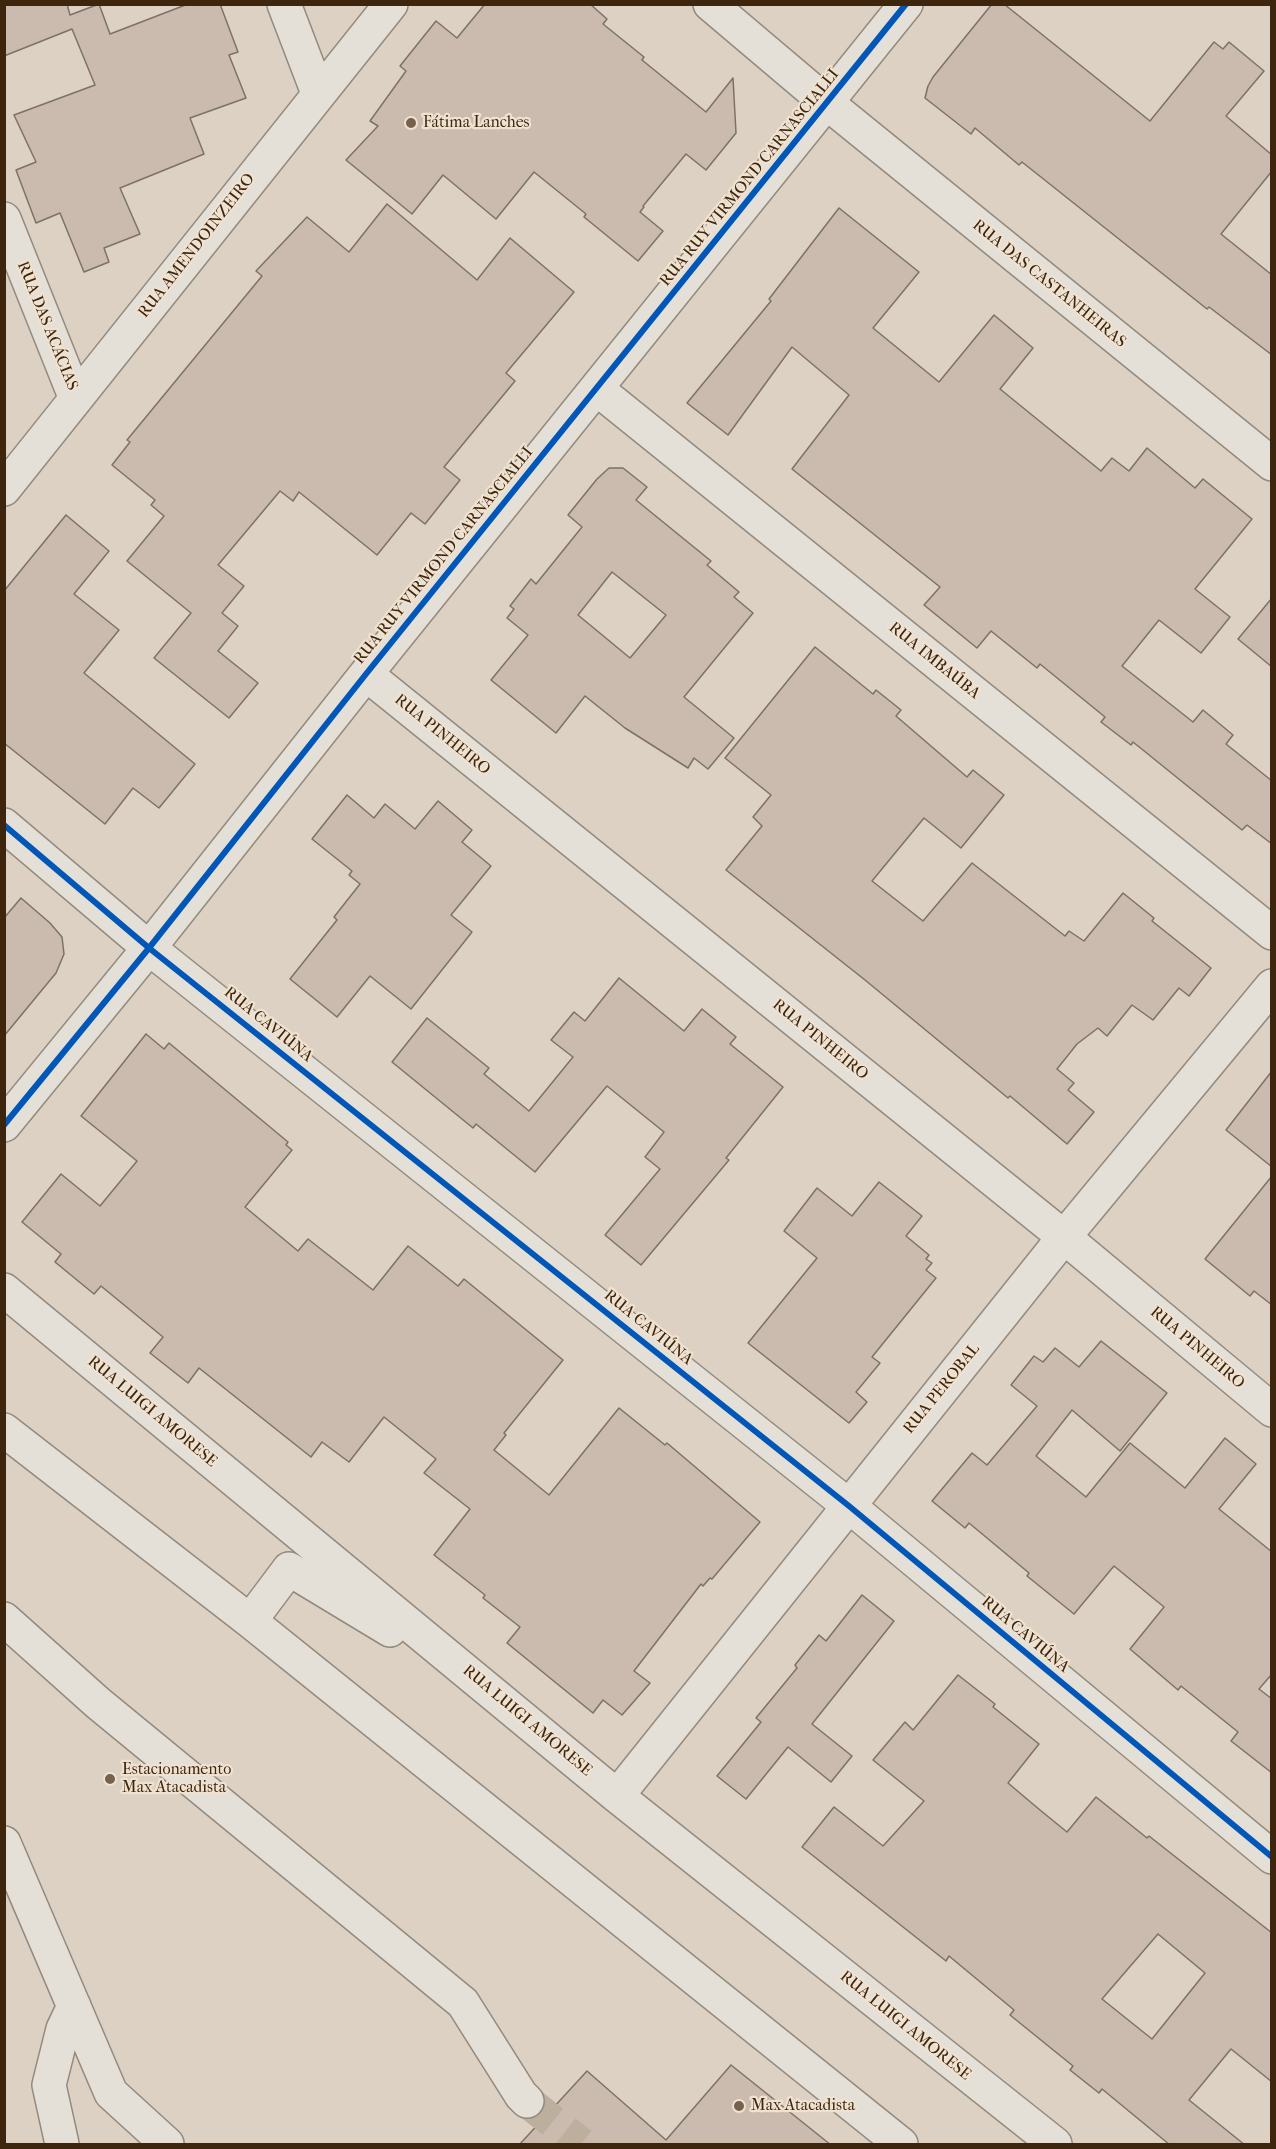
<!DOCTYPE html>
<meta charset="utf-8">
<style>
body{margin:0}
#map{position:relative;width:1276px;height:2149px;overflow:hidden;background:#dcd1c2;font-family:"IM FELL French Canon",serif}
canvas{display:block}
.frame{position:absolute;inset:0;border:6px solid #3d250e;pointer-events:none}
</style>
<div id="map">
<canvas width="1276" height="2149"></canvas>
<div class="frame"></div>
</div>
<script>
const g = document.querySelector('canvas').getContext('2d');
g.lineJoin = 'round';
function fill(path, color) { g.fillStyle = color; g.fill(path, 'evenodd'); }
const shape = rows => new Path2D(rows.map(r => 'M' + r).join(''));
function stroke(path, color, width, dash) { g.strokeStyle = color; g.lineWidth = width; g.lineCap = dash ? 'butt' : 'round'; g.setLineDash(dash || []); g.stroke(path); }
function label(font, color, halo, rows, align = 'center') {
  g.font = font + ' "IM FELL French Canon",serif'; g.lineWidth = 4.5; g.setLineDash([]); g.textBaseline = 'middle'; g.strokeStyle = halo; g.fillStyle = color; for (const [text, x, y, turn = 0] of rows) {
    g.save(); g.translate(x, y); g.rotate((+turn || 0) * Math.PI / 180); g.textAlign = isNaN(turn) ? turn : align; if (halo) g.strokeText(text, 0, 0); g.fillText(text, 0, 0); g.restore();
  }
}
const building = shape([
 [4,4,67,4,70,15,99,4,110,34,188,4,220,4,238,52,229,55,246,98,190,118,204,154,120,188,140,234,104,248,109,262,84,272,60,213,36,223,16,170,36,162,14,115,95,85,72,29,4,56,4,4],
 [485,4,590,4,607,19,603,24,644,57,642,60,706,112,733,78,736,133,706,170,686,154,643,206,644,207,640,212,663,231,638,261,584,217,586,214,534,172,496,219,443,175,412,214,346,160,378,126,370,121,406,71,400,66,436,21,457,38,485,4],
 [992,4,1004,4,1150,121,1214,42,1223,49,1229,42,1264,71,1226,116,1272,155,1272,171,1221,234,1272,275,1272,355,1209,307,1207,309,1022,162,1019,165,975,128,971,134,925,98,928,86,933,77,992,4],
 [387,204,477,280,510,238,574,292,506,373,515,381,444,467,460,480,425,524,411,513,377,555,299,492,293,501,280,491,218,565,244,586,222,613,238,626,218,651,258,683,229,718,154,658,191,613,127,561,164,516,151,505,155,500,112,465,130,442,127,440,262,276,256,271,307,217,349,252,387,204],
 [839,208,919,272,873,328,939,382,994,315,1033,348,1000,389,1101,471,1112,458,1129,471,1147,448,1195,488,1203,479,1252,519,1195,589,1230,617,1201,653,1159,620,1122,666,1193,722,1203,710,1233,735,1226,744,1272,781,1272,844,1247,825,1242,830,1133,742,1131,745,1101,722,1105,717,1040,664,1037,668,991,631,977,648,924,605,940,587,792,469,849,395,792,347,728,435,687,403,771,301,769,299,839,208],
 [609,468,623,468,647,487,636,500,711,561,707,565,739,592,734,597,753,613,684,697,734,738,708,769,694,758,688,768,625,728,585,696,556,733,491,680,528,635,507,618,514,609,510,606,531,579,536,584,582,527,568,515,597,479,609,468],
 [612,572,666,615,630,658,578,615,612,572],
 [66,515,109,551,74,594,119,630,84,673,195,764,159,808,133,788,105,824,4,743,4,591,66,515],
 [1272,598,1272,667,1238,639,1272,598],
 [815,647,873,694,876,690,901,710,896,716,967,777,973,770,1004,795,961,848,924,818,872,881,923,921,972,863,1065,936,1069,931,1084,941,1123,893,1154,918,1152,921,1211,968,1189,996,1179,988,1153,1020,1132,1005,1107,1036,1098,1028,1077,1044,1057,1069,1074,1083,1068,1090,1094,1112,1067,1144,1010,1096,1008,1098,865,980,726,870,762,826,753,817,771,795,725,758,815,647],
 [347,795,374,818,385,804,415,829,438,801,472,830,462,842,491,866,451,915,472,932,411,1009,370,976,337,1017,290,979,337,920,334,917,360,884,349,875,352,871,312,839,347,795],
 [21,898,50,923,62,937,64,954,56,973,4,1036,4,918,21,898],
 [619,978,684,1031,702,1009,736,1037,730,1044,783,1087,726,1158,729,1160,641,1265,605,1235,660,1169,645,1157,664,1132,607,1086,535,1172,476,1124,473,1128,392,1062,427,1018,489,1068,484,1074,529,1111,573,1057,551,1040,574,1012,585,1021,619,978],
 [146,1034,164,1049,169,1043,288,1142,286,1145,292,1150,245,1207,298,1251,308,1239,373,1290,408,1246,458,1286,464,1279,563,1360,504,1433,506,1435,494,1450,549,1495,619,1408,665,1445,667,1443,760,1522,712,1579,710,1578,703,1586,701,1584,634,1671,650,1683,622,1715,603,1700,593,1713,507,1643,520,1627,483,1598,485,1595,434,1555,470,1509,424,1473,436,1459,384,1417,349,1462,322,1442,311,1457,199,1368,188,1383,150,1353,163,1337,101,1286,94,1294,66,1271,55,1262,61,1254,22,1222,61,1174,100,1206,137,1161,81,1116,146,1034],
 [1272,1071,1272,1167,1226,1130,1272,1071],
 [1272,1176,1272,1305,1254,1291,1250,1296,1205,1259,1272,1176],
 [879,1182,922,1216,906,1236,929,1255,926,1259,932,1263,926,1270,936,1278,872,1357,880,1363,856,1392,867,1402,849,1423,748,1343,817,1258,784,1231,817,1188,852,1216,879,1182],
 [1101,1341,1167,1393,1120,1451,1072,1410,1036,1456,1086,1497,1130,1443,1185,1488,1225,1438,1256,1464,1219,1509,1272,1552,1272,1674,1259,1689,1272,1699,1272,1773,1231,1741,1238,1732,1181,1686,1178,1690,1130,1649,1164,1607,1114,1566,1074,1614,1027,1576,1029,1573,969,1523,965,1528,932,1501,972,1453,987,1465,1037,1406,1011,1385,1034,1356,1043,1362,1055,1348,1079,1367,1101,1341],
 [862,1595,894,1621,812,1724,852,1756,831,1782,788,1747,746,1799,717,1776,761,1722,756,1718,797,1668,795,1665,819,1635,826,1641,862,1595],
 [958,1675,995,1704,993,1707,1039,1744,1008,1783,1040,1810,1067,1832,1096,1797,1147,1838,1149,1836,1272,1933,1272,2082,1231,2049,1189,2100,1245,2145,1170,2145,1102,2089,1099,2093,1070,2070,1073,2066,1010,2015,1014,2010,949,1956,946,1961,802,1847,834,1807,883,1846,924,1801,873,1760,905,1722,913,1730,958,1675],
 [1158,1934,1205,1973,1152,2039,1102,1999,1158,1934],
 [731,2065,831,2145,519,2145,587,2071,666,2140,731,2065]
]);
fill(building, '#cbbaae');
stroke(building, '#7c7267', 1.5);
stroke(shape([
 [527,2101,581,2144]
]), '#bcaf9e', 33, [33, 16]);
const minor = shape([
 [284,4,318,93],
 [710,4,827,103,1272,464],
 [4,219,76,399],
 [597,389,1272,933],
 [4,489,391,4],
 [366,674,1064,1237,1272,1410],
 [4,825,149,948,849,1506,1272,1857],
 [4,1125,149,948,366,674,906,4],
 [4,1290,617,1796,1055,2144],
 [4,1430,250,1621,901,2144],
 [4,1619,98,1703,463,2003,521,2095,527,2101],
 [250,1621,289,1569,390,1630],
 [617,1796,1064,1237,1272,986],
 [4,1843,111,2093,167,2144],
 [62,2144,49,2085,63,2029,74,2006]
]);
stroke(minor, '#938a7e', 36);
stroke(minor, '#e4dfd7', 33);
stroke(shape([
 [4,825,149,948,849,1506,1272,1857],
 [4,1125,149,948,366,674,906,4]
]), '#0057b8', 6);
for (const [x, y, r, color] of [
 [411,123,6,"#75614d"],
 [110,1779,6,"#75614d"],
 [739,2106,6,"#75614d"]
]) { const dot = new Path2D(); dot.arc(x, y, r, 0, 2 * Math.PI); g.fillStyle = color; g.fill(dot); stroke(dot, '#efe2d1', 2); }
label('16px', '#3d250e', '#efe2d1', [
 ["Fátima Lanches",423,123],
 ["Estacionamento",122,1770],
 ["Max Atacadista",122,1788],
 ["Max Atacadista",751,2106]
], 'left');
label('16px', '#3d250e', '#efe2d1', [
 ["RUA RUY VIRMOND CARNASCIALLI",750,178,-51],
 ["RUA AMENDOINZEIRO",197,246,-52],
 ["RUA DAS CASTANHEIRAS",1049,284,39],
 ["RUA DAS ACÁCIAS",47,326,68],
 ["RUA RUY VIRMOND CARNASCIALLI",444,556,-51],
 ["RUA IMBAÚBA",934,661,39],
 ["RUA PINHEIRO",442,735,39],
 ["RUA CAVIÚNA",268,1025,39],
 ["RUA PINHEIRO",820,1040,39],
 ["RUA CAVIÚNA",648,1328,39],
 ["RUA PINHEIRO",1197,1348,40],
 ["RUA PEROBAL",942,1389,-51],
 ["RUA LUIGI AMORESE",152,1412,40],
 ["RUA CAVIÚNA",1025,1635,40],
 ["RUA LUIGI AMORESE",527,1721,40],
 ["RUA LUIGI AMORESE",905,2026,39]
]);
</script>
